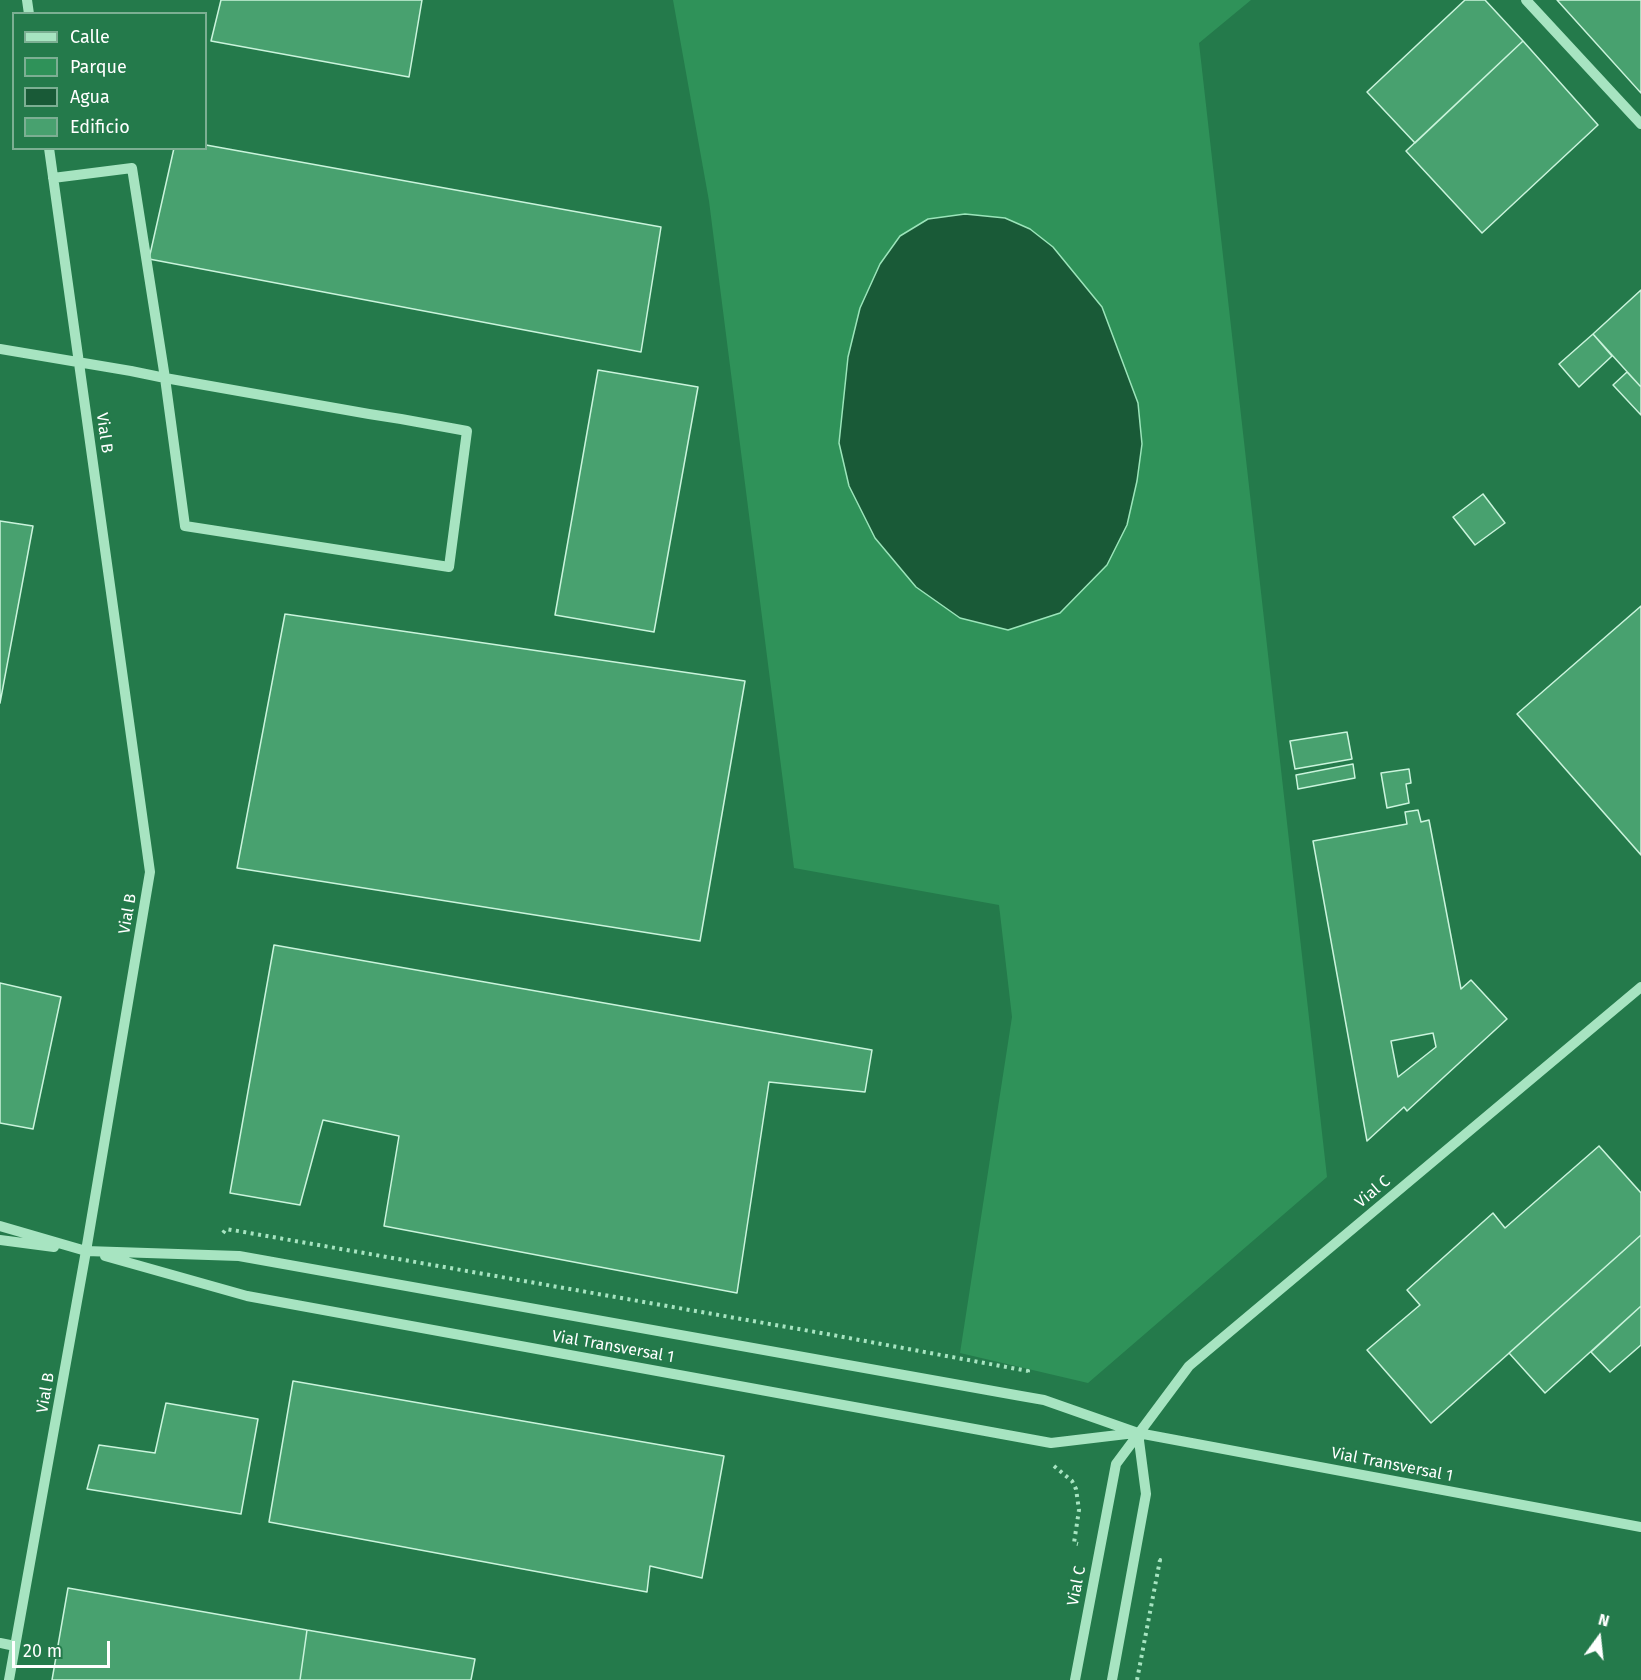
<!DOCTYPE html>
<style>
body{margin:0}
#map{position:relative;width:1641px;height:1680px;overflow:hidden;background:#247a4b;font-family:"Fira Sans",sans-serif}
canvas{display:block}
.legend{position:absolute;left:12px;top:12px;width:195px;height:138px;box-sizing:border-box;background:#247a4b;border:2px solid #7caf93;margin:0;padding:8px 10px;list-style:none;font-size:18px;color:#fff}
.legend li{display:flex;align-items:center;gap:12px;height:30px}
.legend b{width:30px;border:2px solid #7caf93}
.north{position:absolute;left:1569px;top:1608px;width:60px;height:60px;-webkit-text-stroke:4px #247a4b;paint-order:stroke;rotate:15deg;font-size:16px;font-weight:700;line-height:24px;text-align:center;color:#fff}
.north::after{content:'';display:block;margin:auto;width:21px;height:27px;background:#fff;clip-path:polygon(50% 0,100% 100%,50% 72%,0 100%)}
.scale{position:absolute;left:12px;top:1641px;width:98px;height:27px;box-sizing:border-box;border:3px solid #fff;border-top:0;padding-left:8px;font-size:18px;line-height:21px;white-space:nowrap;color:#fff;-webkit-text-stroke:4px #247a4b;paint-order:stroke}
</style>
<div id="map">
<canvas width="1641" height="1680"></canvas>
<ul class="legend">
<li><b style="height:8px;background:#a7e4c1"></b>Calle</li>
<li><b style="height:16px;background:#2f9259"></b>Parque</li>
<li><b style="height:16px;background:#195a37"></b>Agua</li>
<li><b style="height:16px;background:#48a16f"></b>Edificio</li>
</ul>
<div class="north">N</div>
<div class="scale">20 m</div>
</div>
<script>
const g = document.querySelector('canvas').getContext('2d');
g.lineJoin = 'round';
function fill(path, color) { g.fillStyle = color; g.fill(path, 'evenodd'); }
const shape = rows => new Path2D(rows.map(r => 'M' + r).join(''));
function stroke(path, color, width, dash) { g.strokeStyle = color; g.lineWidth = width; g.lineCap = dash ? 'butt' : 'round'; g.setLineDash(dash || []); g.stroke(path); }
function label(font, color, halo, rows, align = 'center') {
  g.font = font + ' "Fira Sans",sans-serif'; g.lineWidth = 4.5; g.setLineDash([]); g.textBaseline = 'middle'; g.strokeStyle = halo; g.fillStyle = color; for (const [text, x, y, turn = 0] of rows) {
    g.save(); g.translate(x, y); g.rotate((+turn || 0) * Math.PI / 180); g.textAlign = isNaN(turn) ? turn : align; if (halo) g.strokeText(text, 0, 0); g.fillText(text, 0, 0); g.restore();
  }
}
fill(shape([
 [673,0,1251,0,1199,43,1327,1177,1088,1383,960,1353,1012,1017,999,905,794,868,709,201]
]), '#2f9259');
const water = shape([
 [965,214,1005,218,1030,229,1053,247,1102,307,1138,403,1142,444,1137,481,1127,525,1107,565,1060,613,1008,630,960,618,916,587,875,538,849,486,839,443,848,357,860,308,880,264,900,236,928,219,965,214]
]);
fill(water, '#195a37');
stroke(water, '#9be5ba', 1.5);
const building = shape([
 [221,0,422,0,409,77,211,41,221,0],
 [1465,0,1485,0,1523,41,1415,143,1367,92,1465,0],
 [1557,0,1641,0,1641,93,1557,0],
 [1523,41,1598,125,1482,233,1406,151,1523,41],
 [206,145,661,227,641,352,149,259,174,148,206,148,206,145],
 [1641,290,1641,387,1593,334,1641,290],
 [1593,334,1612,356,1579,387,1559,364,1593,334],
 [598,370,698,387,654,632,555,615,598,370],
 [1627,372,1641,387,1641,415,1613,385,1627,372],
 [1483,494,1505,523,1475,545,1453,517,1483,494],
 [0,521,33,526,0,703,0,521],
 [1641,606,1641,855,1517,714,1641,606],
 [285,614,745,681,700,941,237,868,285,614],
 [1347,732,1352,759,1295,769,1290,741,1347,732],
 [1353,764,1355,778,1298,789,1296,775,1353,764],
 [1409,769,1411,783,1406,784,1409,803,1387,808,1381,773,1409,769],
 [1418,810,1421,822,1429,820,1461,989,1471,980,1507,1019,1407,1111,1404,1107,1367,1141,1313,841,1407,824,1405,812,1418,810],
 [1433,1033,1436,1047,1398,1077,1391,1041,1433,1033],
 [274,945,872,1050,865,1092,769,1082,737,1293,384,1226,399,1136,323,1120,300,1205,230,1193,274,945],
 [0,983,61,997,33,1129,0,1123,0,983],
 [1599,1146,1641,1193,1641,1235,1431,1423,1367,1350,1420,1305,1407,1290,1493,1213,1505,1228,1599,1146],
 [1641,1235,1641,1306,1545,1393,1509,1353,1641,1235],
 [1641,1306,1641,1345,1610,1372,1591,1352,1641,1306],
 [293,1381,724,1456,702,1578,650,1566,647,1592,269,1522,293,1381],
 [166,1403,258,1419,241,1514,87,1489,99,1445,155,1453,166,1403],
 [68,1588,307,1630,300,1680,52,1680,68,1588],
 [307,1630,475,1659,471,1680,300,1680,307,1630]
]);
fill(building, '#48a16f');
stroke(building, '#caf4dc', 1.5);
stroke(shape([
 [223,1233,226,1229,244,1232,827,1334,1028,1371,1027,1376],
 [1054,1466,1072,1481,1076,1489,1079,1510,1074,1543,1078,1544],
 [1137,1680,1160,1560,1156,1560]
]), '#a7e4c1', 4, [3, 4.5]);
stroke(shape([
 [27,0,29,14],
 [1526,0,1641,124],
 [0,349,131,371,165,378,369,414,401,419,467,431,449,567,185,526,165,378,132,168,53,178],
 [0,1226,86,1251,239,1256,1021,1396,1044,1400,1138,1433,1641,1527],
 [0,1240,54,1247],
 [105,1256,247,1296,1051,1443,1135,1433],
 [0,1643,15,1646],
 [9,1680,86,1251,150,872,49,148],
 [1075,1680,1116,1464,1189,1366,1641,987],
 [1112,1680,1146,1494,1138,1433]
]), '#a7e4c1', 10);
label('16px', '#fff', '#247a4b', [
 ["Vial B",104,433,82],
 ["Vial B",128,914,-80],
 ["Vial C",1373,1192,-40],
 ["Vial Transversal 1",613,1347,10],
 ["Vial B",46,1393,-80],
 ["Vial Transversal 1",1392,1465,11],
 ["Vial C",1077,1586,-79]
]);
</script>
